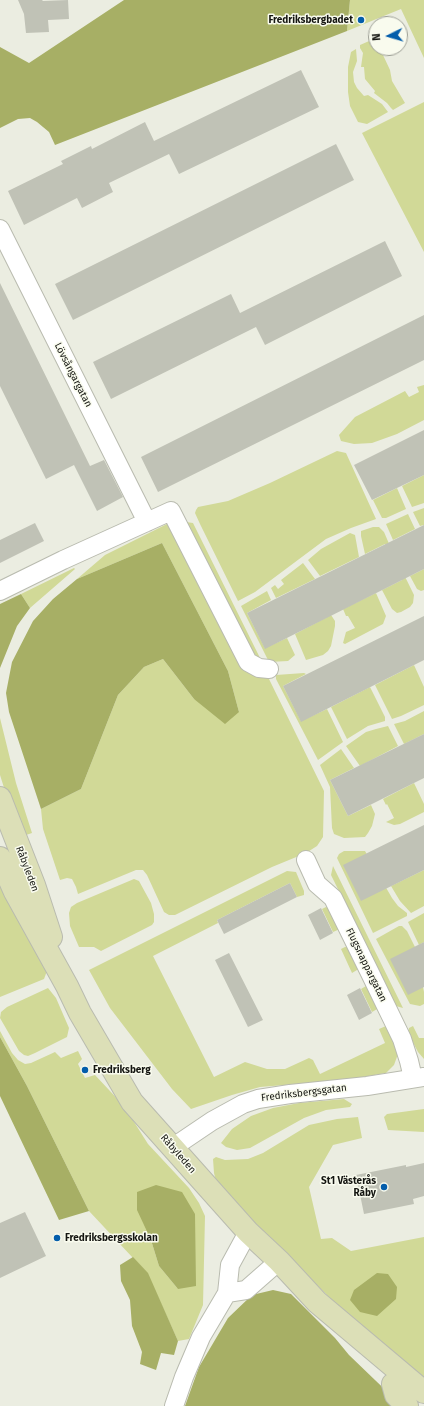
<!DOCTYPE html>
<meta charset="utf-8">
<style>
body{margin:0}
#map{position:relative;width:424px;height:1406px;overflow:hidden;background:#ebede1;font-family:"Fira Sans",sans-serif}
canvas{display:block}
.north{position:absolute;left:368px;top:16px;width:40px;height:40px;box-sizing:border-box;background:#f9fbee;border:1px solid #9d9f96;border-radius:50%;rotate:265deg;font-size:11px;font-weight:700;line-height:16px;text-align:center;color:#141511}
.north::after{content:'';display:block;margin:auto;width:14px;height:18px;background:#035dab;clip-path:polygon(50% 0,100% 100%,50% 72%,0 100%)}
</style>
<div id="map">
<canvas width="424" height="1406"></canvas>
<div class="north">N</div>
</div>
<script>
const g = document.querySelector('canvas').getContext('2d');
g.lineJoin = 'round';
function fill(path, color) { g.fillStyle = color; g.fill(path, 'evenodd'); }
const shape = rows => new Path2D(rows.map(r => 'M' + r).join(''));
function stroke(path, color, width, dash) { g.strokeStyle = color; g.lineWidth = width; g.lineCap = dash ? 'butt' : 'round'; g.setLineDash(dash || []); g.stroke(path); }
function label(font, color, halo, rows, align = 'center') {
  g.font = font + ' "Fira Sans",sans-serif'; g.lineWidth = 3; g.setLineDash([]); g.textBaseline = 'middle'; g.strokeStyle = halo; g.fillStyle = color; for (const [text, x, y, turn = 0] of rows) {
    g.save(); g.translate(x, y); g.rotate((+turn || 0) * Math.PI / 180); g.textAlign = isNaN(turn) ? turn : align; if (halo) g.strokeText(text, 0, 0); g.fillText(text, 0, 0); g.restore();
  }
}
fill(shape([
 [350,0,424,0,424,58,401,9,347,31],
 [376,38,376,48,395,48,383,55,390,70,392,81,405,103,393,110,391,108,387,103,374,93,375,91,365,79,364,67,361,67,363,53,360,48,360,45],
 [356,49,357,61,353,72,354,82,357,88,364,96,368,95,382,104,388,112,367,124,358,122,350,106,348,92,348,67,351,52],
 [424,102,424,252,362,133],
 [424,385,424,420,397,434,372,443,354,444,341,441,339,435,355,417,405,391,409,397,419,392,417,387],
 [337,451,346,453,376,519,351,528,326,539,255,592,238,601,200,524,195,513,196,510,198,507,228,501,270,483],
 [424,475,424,503,412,507,402,486],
 [397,488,406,509,386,518,382,518,373,500],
 [424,508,424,525,420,526,413,512],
 [408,514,415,529,393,540,386,524],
 [186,522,193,523,262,662,253,657],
 [169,523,268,677,324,791,323,837,317,846,306,853,272,867,175,915,169,915,164,912,147,875,143,870,136,870,78,894,76,887,72,879,67,878,60,880,43,829,41,809,81,789,118,695,144,667,163,659,194,699,239,712,228,671,162,543,77,579,105,555],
 [373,527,379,527,384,532,390,546,414,595,413,603,410,607,401,612,397,613,392,609,382,590,402,580,385,544,365,554,361,536,361,531],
 [350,533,355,535,359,557,320,576,308,560,321,549],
 [303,563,315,579,276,598,271,588,275,585,278,589,284,584,281,580],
 [74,568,75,569,30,608,21,594],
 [424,569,424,590,421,591,417,589,410,576],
 [267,591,271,600,247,613,265,648,287,638,295,655,288,661,269,662,241,606],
 [376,593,386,616,383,624,345,644,343,643,346,632,355,628,348,616,346,616,343,609],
 [331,615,335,621,335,626,331,646,328,651,323,655,306,660,295,634],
 [414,665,424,687,424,705,401,716,392,719,375,685],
 [304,673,306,674,283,686,301,721,327,709,343,742,318,760,276,679,276,675],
 [370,687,385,717,385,721,368,726,347,739,331,707],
 [424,711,424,734,404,744,394,724,405,721],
 [0,718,16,783,32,833,26,835,13,816,0,775],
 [388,726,398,746,360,766,346,746,366,732,376,729],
 [341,749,354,768,330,780,348,816,371,805,375,814,372,826,368,833,365,837,344,838,334,834,332,828,330,787,320,765],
 [414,783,424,804,424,812,400,824,394,825,386,822,394,818,387,804,386,805,383,799],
 [344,851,365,851,392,898,398,906,407,913,407,916,373,933,337,858,339,854],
 [333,866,403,1008,396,1006,331,875],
 [424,870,424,906,411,913,400,901,391,886],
 [287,871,296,872,304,891,304,895,297,897,290,883,217,920,218,923,153,956,214,1077,245,1062,267,1069,285,1069,309,1058,313,1060,320,1074,385,1043,379,1029,386,1026,388,1026,398,1054,394,1065,386,1073,346,1080,260,1087,232,1095,191,1109,172,1089,110,1008,89,970],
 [0,872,47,971,44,979,0,997],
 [134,879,139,881,151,903,154,914,154,922,152,925,101,951,94,947,79,947,70,926,69,913,71,907,77,903],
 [326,907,329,908,340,929,333,932,322,909],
 [424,913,424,942,419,945,408,922],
 [399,926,402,926,407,931,415,947,424,992,424,1004,420,1006,410,1004,376,939],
 [345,947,348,947,358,966,357,970,352,973,341,949],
 [366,986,368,986,379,1008,372,1012,361,989],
 [48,988,56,998,69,1028,67,1037,35,1053,28,1056,24,1055,19,1051,0,1018,1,1012,7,1007],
 [413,1026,419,1038,424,1038,424,1059,418,1052,408,1033,409,1028],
 [0,1031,12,1053,18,1060,25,1064,31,1063,55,1052,61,1058,78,1051,82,1059,78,1064,85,1078,95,1075,124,1106,148,1144,189,1188,199,1203,205,1216,203,1305,189,1339,178,1341,147,1273,89,1211,27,1086,0,1037],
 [151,1240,178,1289,159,1266],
 [344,1099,352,1104,350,1107,326,1110,304,1118,250,1148,237,1150,226,1147,221,1143,232,1129,251,1116,273,1108,299,1103],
 [424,1109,424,1132,388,1130,384,1117,387,1114],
 [358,1117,362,1138,333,1145,309,1187,321,1239,332,1238,351,1251,424,1237,424,1380,365,1333,217,1185,214,1173,213,1159,216,1157,225,1160,248,1159,263,1153,309,1125,337,1119]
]), '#d1d997');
fill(shape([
 [124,0,350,0,347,31,55,145,49,132,37,122,30,118,18,119,0,128,0,47,29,63],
 [162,543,228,671,239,712,225,724,194,699,163,659,144,667,118,695,81,789,41,809,9,712,6,693,12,662,33,621,53,599,77,579],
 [21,594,30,608,17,626,0,668,0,604],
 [0,1037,27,1086,89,1211,59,1220,0,1096],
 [156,1185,182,1192,195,1214,196,1286,178,1289,159,1266,151,1240,137,1210,137,1192],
 [133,1257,148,1273,178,1341,174,1355,161,1353,156,1370,140,1364,142,1352,132,1326,130,1300,121,1281,120,1265],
 [377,1273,388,1274,397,1287,396,1299,377,1316,360,1312,350,1300,354,1290],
 [273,1290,291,1294,335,1338,349,1355,402,1406,185,1406,199,1367,228,1318,252,1295]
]), '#a7af65');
fill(shape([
 [18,0,42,0,43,1,68,0,69,19,48,20,49,32,26,33,24,14],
 [301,70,319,107,179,174,169,154,109,183,113,192,82,208,77,198,24,225,8,191,63,164,61,161,91,146,92,149,145,122,154,141],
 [336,144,354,180,73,320,55,284],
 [385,241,402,276,265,345,256,327,111,399,93,362,231,294,240,313],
 [0,283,90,466,104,460,123,497,97,511,74,465,46,479,0,386],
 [424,315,424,360,158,492,141,457],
 [424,430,424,475,372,500,354,465],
 [35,523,44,541,0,563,0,540],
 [424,525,424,569,265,649,247,613],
 [424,616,424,660,301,722,283,686],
 [424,734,424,778,348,816,330,780],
 [424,825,424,870,361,901,343,865],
 [290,883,297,897,224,934,217,920],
 [321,908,333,933,320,940,308,915],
 [424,942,424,987,408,995,390,959],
 [229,953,263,1020,248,1027,215,960],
 [360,988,372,1013,359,1020,347,995],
 [424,1163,424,1196,413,1199,414,1204,364,1214,356,1175,406,1165,406,1167],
 [25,1212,46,1256,0,1278,0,1223]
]), '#c0c2b6');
const minor = shape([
 [0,229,147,522],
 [0,591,63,560,171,511,248,662,259,668,269,669],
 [306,860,317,884,333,898,370,973,402,1039,409,1061,413,1078],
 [172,1148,212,1121,243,1104,258,1099,290,1094,367,1086,424,1077],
 [227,1293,246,1290,279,1261],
 [174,1406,184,1377,201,1337,227,1293,230,1265,248,1232]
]);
const secondary = shape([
 [0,798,34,885,51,937],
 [0,858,15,892,67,986,80,1013,132,1102,248,1232,279,1261,317,1302,424,1392],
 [393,1384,396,1395,407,1406]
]);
stroke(minor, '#b9bbaf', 20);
stroke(secondary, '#b9bbaf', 24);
stroke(minor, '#fff', 18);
stroke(secondary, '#dcdfb7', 22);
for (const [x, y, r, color] of [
 [361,20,4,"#035dab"],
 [85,1070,4,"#035dab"],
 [384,1187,4,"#035dab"],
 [57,1238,4,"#035dab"]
]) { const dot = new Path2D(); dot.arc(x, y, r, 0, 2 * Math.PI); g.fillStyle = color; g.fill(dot); stroke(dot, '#f9fbee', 1.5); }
label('bold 10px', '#141511', '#f9fbee', [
 ["Fredriksbergbadet",353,20],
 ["Fredriksberg",93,1070,"left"],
 ["St1 Västerås",376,1181],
 ["Råby",376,1193],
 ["Fredriksbergsskolan",65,1238,"left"]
], 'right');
label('10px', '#141511', '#f9fbee', [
 ["Lövsångargatan",73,375,63],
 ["Råbyleden",27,869,69],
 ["Flugsnappargatan",366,965,64],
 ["Fredriksbergsgatan",304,1093,-7],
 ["Råbyleden",178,1154,49]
]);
</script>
